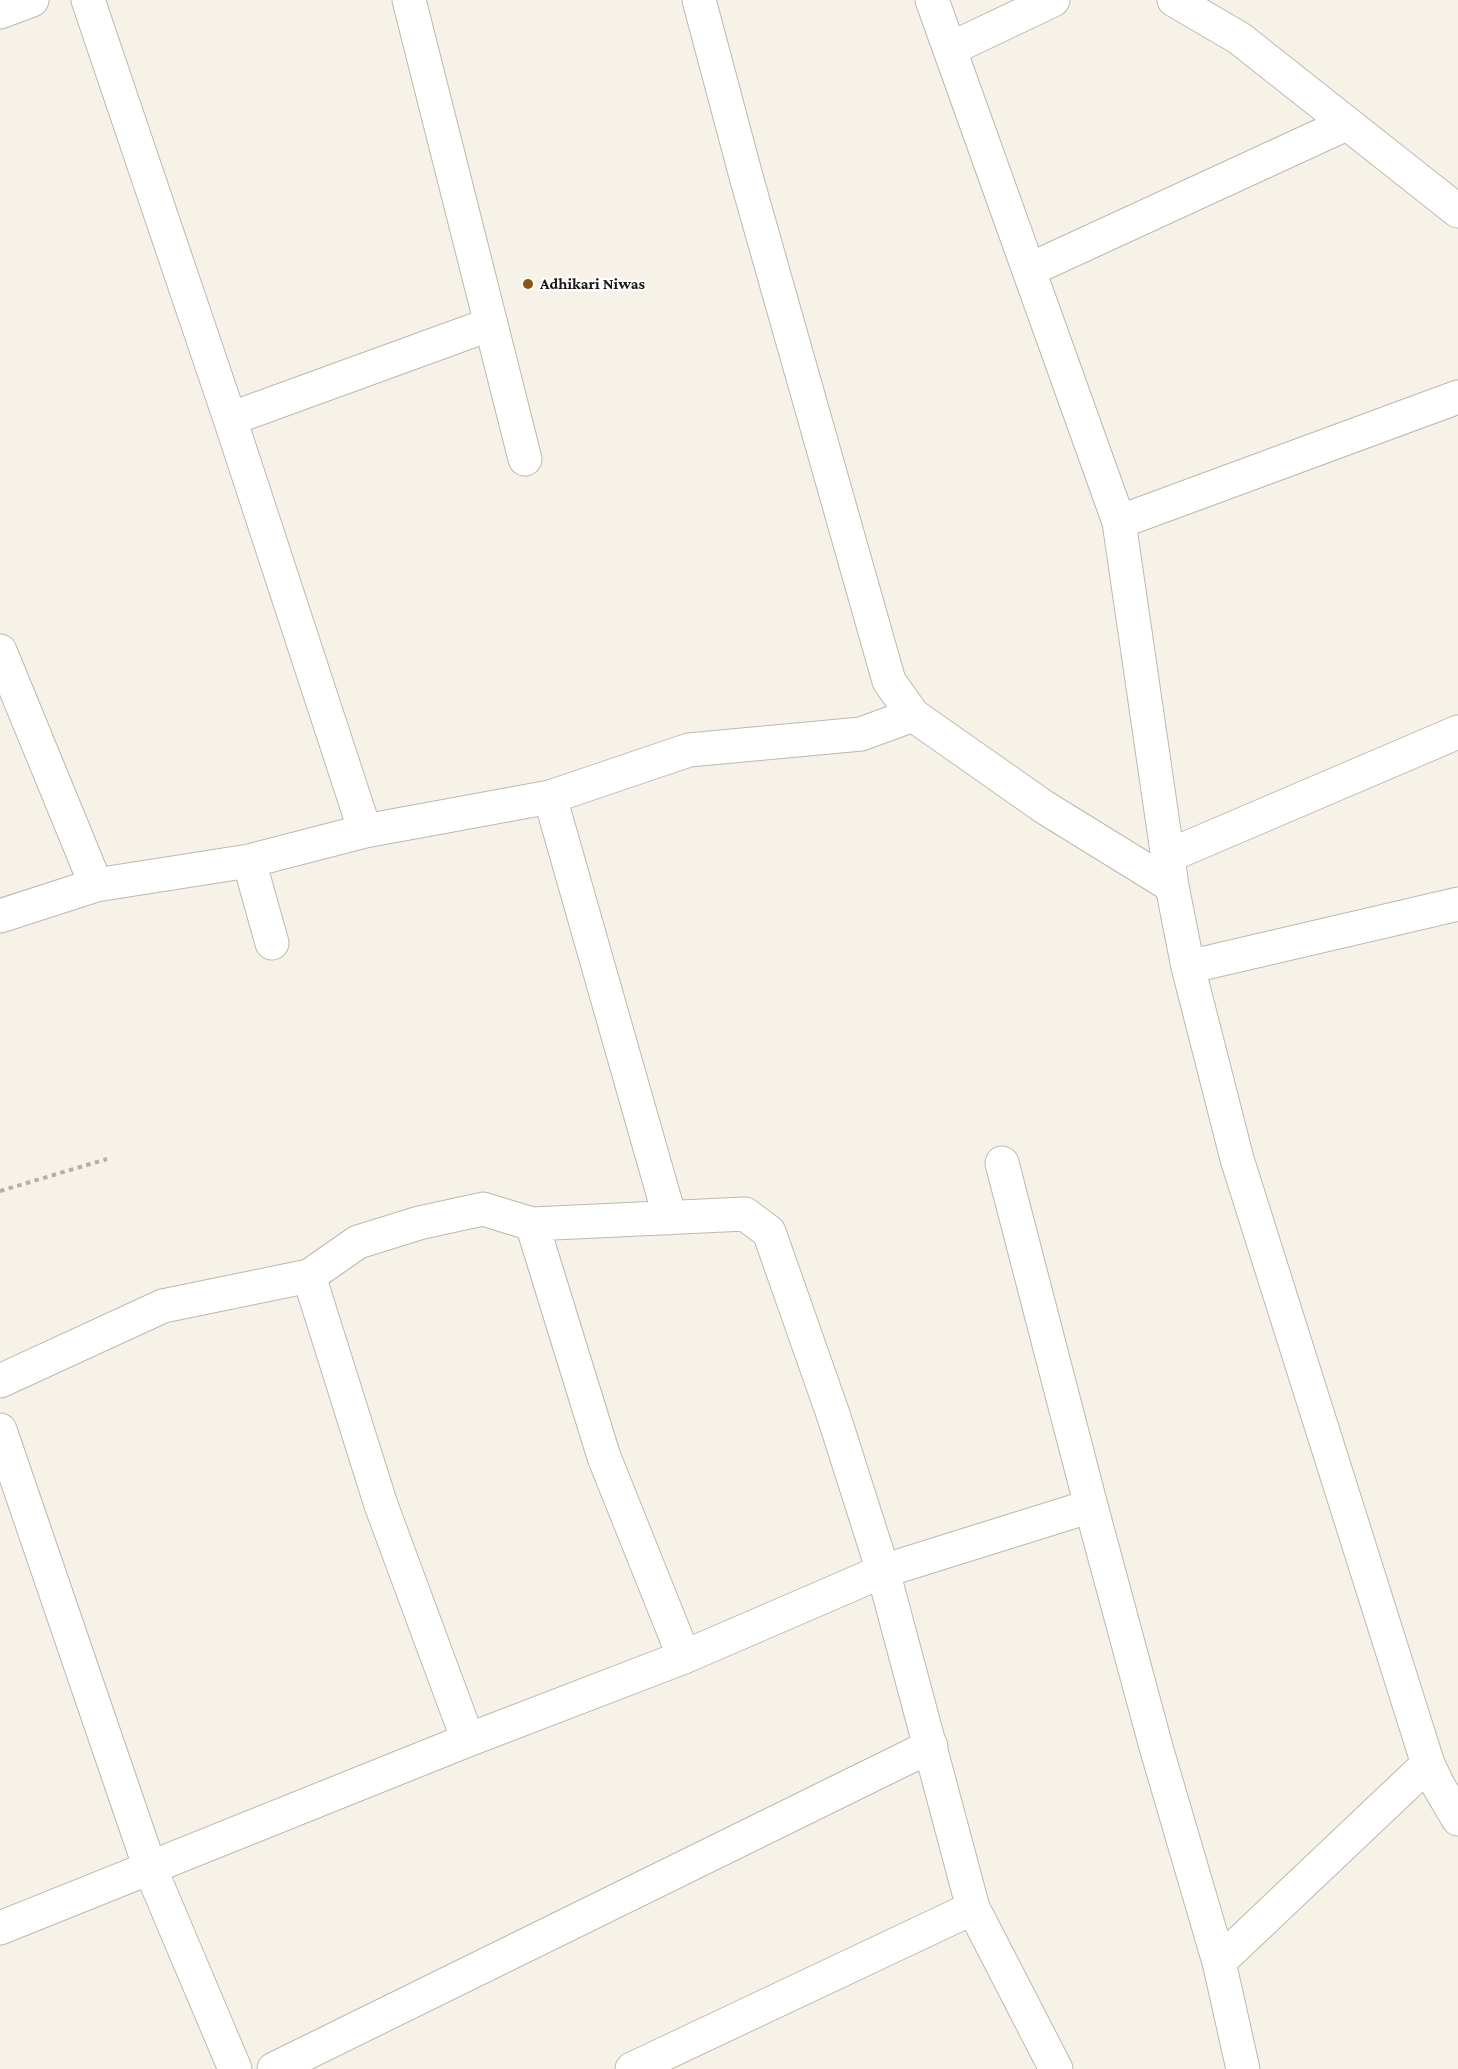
<!DOCTYPE html>
<style>
body{margin:0}
canvas{display:block;background:#f6f2e8}
</style>
<canvas width="1458" height="2069"></canvas>
<script>
const g = document.querySelector('canvas').getContext('2d');
g.lineJoin = 'round';
const shape = rows => new Path2D(rows.map(r => 'M' + r).join(''));
function stroke(path, color, width, dash) { g.strokeStyle = color; g.lineWidth = width; g.lineCap = dash ? 'butt' : 'round'; g.setLineDash(dash || []); g.stroke(path); }
function label(font, color, halo, rows, align = 'center') {
  g.font = font + ' "Crimson Pro",serif'; g.lineWidth = 4.5; g.setLineDash([]); g.textBaseline = 'middle'; g.strokeStyle = halo; g.fillStyle = color; for (const [text, x, y, turn = 0] of rows) {
    g.save(); g.translate(x, y); g.rotate((+turn || 0) * Math.PI / 180); g.textAlign = isNaN(turn) ? turn : align; if (halo) g.strokeText(text, 0, 0); g.fillText(text, 0, 0); g.restore();
  }
}
const minor = shape([
 [88,0,230,419,365,831],
 [409,0,525,459],
 [699,0,747,180,889,681,913,715,1044,807,1172,886],
 [932,0,1119,522,1172,886,1188,967,1237,1159,1428,1764,1438,1785,1458,1819],
 [1174,0,1239,38,1458,211],
 [0,12,32,0],
 [950,49,1053,0],
 [1029,270,1346,124],
 [230,419,491,324],
 [1119,522,1458,397],
 [0,651,96,885],
 [550,797,670,1218],
 [1168,856,1458,732],
 [249,861,272,943],
 [0,916,96,885,249,861,365,831,550,797,689,750,861,734,913,715],
 [1188,967,1458,904],
 [1002,1163,1091,1506,1156,1747,1219,1962,1243,2069],
 [532,1224,604,1457,684,1657],
 [309,1276,381,1505,468,1740],
 [0,1381,163,1306,309,1276,358,1242,419,1223,483,1209,532,1224,745,1214,769,1232,834,1417,883,1571,973,1908,1056,2069],
 [0,1430,150,1868,235,2069],
 [0,1928,468,1740,684,1657,883,1571,1091,1506],
 [1219,1962,1428,1764],
 [274,2069,931,1746],
 [632,2069,973,1908]
]);
stroke(minor, '#bcb9af', 35);
stroke(shape([
 [0,1191,107,1159]
]), '#b3b0a8', 4, [4.5, 4.5]);
stroke(minor, '#fff', 33);
for (const [x, y, r, color] of [
 [528,284,6,"#8f5312"]
]) { const dot = new Path2D(); dot.arc(x, y, r, 0, 2 * Math.PI); g.fillStyle = color; g.fill(dot); stroke(dot, '#fff', 2); }
label('bold 16px', '#191814', '#fff', [
 ["Adhikari Niwas",540,284]
], 'left');
</script>
